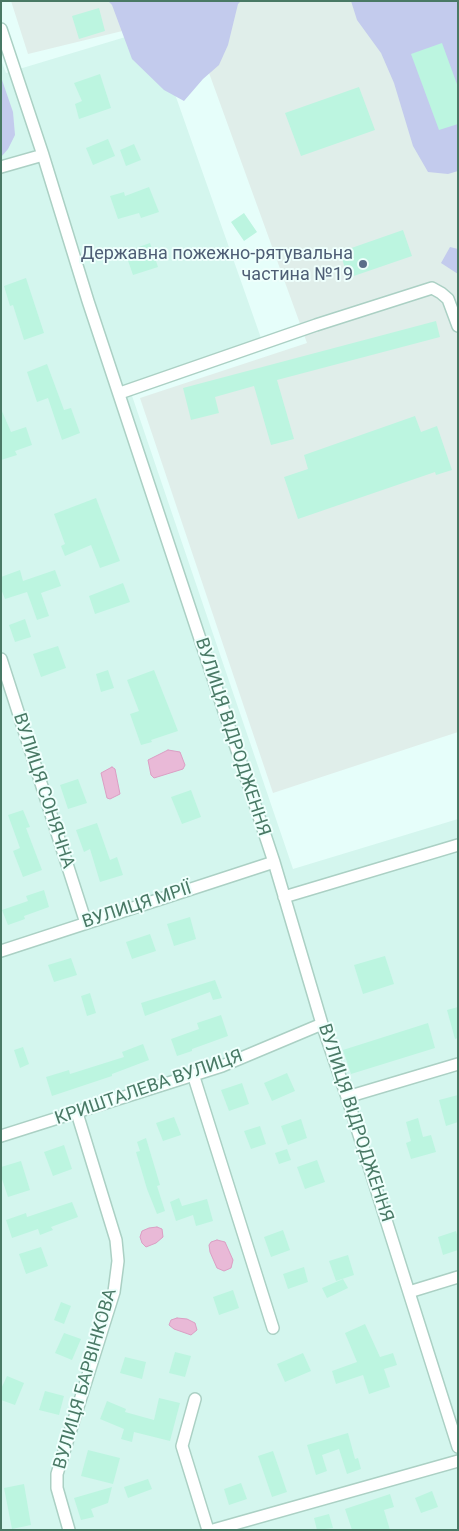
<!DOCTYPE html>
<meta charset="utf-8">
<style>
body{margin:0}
#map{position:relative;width:459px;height:1531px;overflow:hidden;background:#e6fefa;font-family:Roboto,sans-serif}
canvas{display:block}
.frame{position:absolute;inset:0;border:2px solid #497965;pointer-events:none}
</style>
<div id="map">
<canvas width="459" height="1531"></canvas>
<div class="frame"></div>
</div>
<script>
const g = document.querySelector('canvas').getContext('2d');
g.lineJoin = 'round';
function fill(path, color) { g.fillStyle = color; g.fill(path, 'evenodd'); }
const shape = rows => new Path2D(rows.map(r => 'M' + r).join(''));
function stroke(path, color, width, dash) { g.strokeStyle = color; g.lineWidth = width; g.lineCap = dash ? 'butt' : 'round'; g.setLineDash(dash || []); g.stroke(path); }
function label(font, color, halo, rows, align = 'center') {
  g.font = font + ' Roboto,sans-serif'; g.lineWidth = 4; g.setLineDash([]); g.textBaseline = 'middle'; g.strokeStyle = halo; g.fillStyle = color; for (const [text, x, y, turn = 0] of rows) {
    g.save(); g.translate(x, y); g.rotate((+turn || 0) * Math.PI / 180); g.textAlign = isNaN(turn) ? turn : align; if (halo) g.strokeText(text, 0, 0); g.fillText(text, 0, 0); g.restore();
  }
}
fill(shape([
 [152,29,261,338,128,384,293,869,458,819,458,1530,1,1530,1,60,6,73]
]), '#d4f6ee');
fill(shape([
 [11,1,458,1,458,732,273,793,140,398,307,343,188,15,28,54]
]), '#e0eeea');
fill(shape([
 [108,1,241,1,238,4,228,45,219,65,203,79,184,101,164,90,132,59,112,5],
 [351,1,458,1,458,171,448,174,428,172,413,146,394,83,381,53,357,20],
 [1,77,13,112,15,135,8,149,1,157],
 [450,247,458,249,458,274,441,263]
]), '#c3cbed');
const water = shape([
 [168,750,180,752,185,765,183,769,154,778,151,775,148,760,168,750],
 [112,767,115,769,120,794,110,799,107,798,101,773,112,767],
 [157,1227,162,1229,163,1237,156,1243,146,1247,142,1243,140,1237,142,1231,149,1228,157,1227],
 [217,1240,225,1242,233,1260,231,1268,224,1271,217,1268,210,1252,209,1245,211,1242,217,1240],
 [177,1318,187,1319,195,1323,197,1330,191,1335,174,1329,169,1325,171,1320,177,1318]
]);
fill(water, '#e9b9d7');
stroke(water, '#db9fc4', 1);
fill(shape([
 [99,8,105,31,79,39,72,16],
 [442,43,458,87,458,124,439,130,411,54],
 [100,74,111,108,79,119,75,104,82,101,74,83],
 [359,87,375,130,301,156,285,113],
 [108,139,115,156,93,165,86,148],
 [134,144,141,160,126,166,120,150],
 [149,187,159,212,141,218,139,213,118,219,110,196,124,192,125,196],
 [244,213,257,232,244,241,231,222],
 [403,230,412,256,348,278,340,252],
 [150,243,158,267,133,275,125,252],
 [26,278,44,333,24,340,13,305,10,306,4,286],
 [436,321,440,337,277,380,294,439,271,445,254,386,215,397,219,413,191,420,183,388],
 [47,364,64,410,71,408,80,433,62,440,48,398,37,402,27,372],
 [1,409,11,432,26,427,32,445,15,451,17,455,1,460],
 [415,416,421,432,437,426,452,470,436,475,435,472,298,519,284,477,308,469,304,455],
 [96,498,120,561,100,568,91,545,65,556,61,546,65,544,54,514],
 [20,570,23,581,55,570,61,586,41,593,49,616,37,620,27,592,5,599,1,589,1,577],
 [123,583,130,602,95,614,89,596],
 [25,619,31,637,15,642,9,625],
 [58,646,66,668,41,677,33,654],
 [108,670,114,688,101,692,96,674],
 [154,670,178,731,151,740,152,742,141,745,130,714,139,711,127,680],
 [78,779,87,803,68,809,60,785],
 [191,790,201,817,182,824,171,797],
 [23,810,30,827,26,828,42,870,23,877,13,851,20,848,8,815],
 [97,823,110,860,117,857,123,875,100,882,90,849,84,852,76,830],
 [44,890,49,907,24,916,25,919,8,925,2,910,28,901,26,896],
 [190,917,196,939,174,946,167,924],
 [150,934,156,951,132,959,126,942],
 [385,956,394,984,363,994,354,965],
 [71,958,77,975,54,982,48,965],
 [215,980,222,998,213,1000,210,992,145,1016,141,1003],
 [90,993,96,1013,87,1016,81,996],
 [458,1007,458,1038,455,1039,447,1010],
 [221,1015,228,1036,192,1049,192,1051,177,1056,171,1039,199,1029,197,1023],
 [428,1023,435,1048,351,1074,343,1050],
 [143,1044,149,1060,112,1074,112,1076,52,1096,46,1077,69,1070,70,1074,124,1057,122,1052],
 [23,1047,29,1064,20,1068,14,1050],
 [287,1073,295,1091,272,1101,264,1083],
 [242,1083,249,1104,229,1111,221,1090],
 [458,1095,458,1122,446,1126,439,1100],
 [174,1117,181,1135,163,1141,156,1123],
 [418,1118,423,1137,431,1135,436,1152,411,1159,406,1143,411,1141,406,1122],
 [301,1119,307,1138,288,1145,281,1126],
 [260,1126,266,1144,251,1149,244,1131],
 [146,1138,160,1185,157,1186,165,1211,157,1214,147,1189,136,1152,140,1151,137,1142],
 [64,1145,72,1169,53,1176,44,1152],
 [287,1149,291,1160,279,1164,275,1153],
 [317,1160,325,1182,305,1189,297,1167],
 [21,1161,30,1190,8,1197,1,1176,1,1167],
 [179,1198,182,1206,207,1199,213,1221,196,1226,193,1215,176,1221,170,1202],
 [72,1202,78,1217,51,1227,53,1230,40,1235,38,1229,12,1238,6,1220,26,1213,27,1217],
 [283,1230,290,1250,271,1257,264,1237],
 [456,1231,458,1238,458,1250,443,1255,438,1237],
 [41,1247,48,1266,26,1274,19,1254],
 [348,1255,354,1275,336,1281,329,1261],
 [304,1267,308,1282,288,1289,283,1274],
 [343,1279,348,1288,327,1298,322,1288],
 [233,1290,239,1308,219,1315,213,1297],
 [61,1302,71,1306,64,1324,54,1320],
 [365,1324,380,1357,393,1353,397,1365,384,1369,390,1387,369,1394,363,1375,336,1384,332,1371,357,1362,345,1333],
 [64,1333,81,1339,72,1360,55,1353],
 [175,1352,191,1356,185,1377,169,1373],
 [303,1353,311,1371,285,1382,277,1364],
 [125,1357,146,1362,142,1379,120,1373],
 [7,1376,24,1383,15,1405,1,1400,1,1389],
 [45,1391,64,1396,59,1415,39,1410],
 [159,1398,180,1403,170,1441,134,1432,132,1442,121,1439,124,1429,100,1419,107,1401,126,1409,125,1412,154,1420],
 [348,1433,355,1459,358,1458,361,1469,347,1474,339,1449,322,1455,327,1471,316,1475,307,1445],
 [88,1450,120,1458,113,1484,81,1476],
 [273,1451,287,1492,272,1497,258,1456],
 [148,1479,152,1489,128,1498,124,1487],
 [241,1483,247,1499,229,1505,224,1489],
 [24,1484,31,1525,12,1529,4,1488],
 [112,1487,108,1503,91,1509,94,1517,81,1520,74,1498],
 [432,1491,438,1507,421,1513,415,1498],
 [390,1494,394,1507,384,1510,390,1530,352,1530,345,1509],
 [329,1514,333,1528,317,1530,314,1518]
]), '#bcf5e0');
const minor = shape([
 [1,29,43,155,88,301,274,862,322,1024,347,1097,458,1447],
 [1,167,43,155],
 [120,393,316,325,432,288,441,293,448,299,458,326],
 [1,659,86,923],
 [284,897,458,845],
 [1,951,274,862],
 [193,1074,273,1328],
 [347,1097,458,1064],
 [1,1136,222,1066,322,1024],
 [409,1292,458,1277],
 [195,1399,182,1446,208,1530],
 [69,1530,57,1488,57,1474,114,1292,118,1261,116,1240,77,1113],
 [213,1530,458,1461]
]);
stroke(minor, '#abd0c4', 14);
stroke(minor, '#fff', 11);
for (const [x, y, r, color] of [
 [363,264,5,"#5c6f8a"]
]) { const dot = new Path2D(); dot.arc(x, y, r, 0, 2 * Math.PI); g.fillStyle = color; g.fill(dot); stroke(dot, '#eefffc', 2); }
label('18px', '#4e5e75', '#eefffc', [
 ["Державна пожежно-рятувальна",353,254],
 ["частина №19",353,275]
], 'right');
label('18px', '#497965', '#eefffc', [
 ["ВУЛИЦЯ ВІДРОДЖЕННЯ",232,737,72],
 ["ВУЛИЦЯ СОНЯЧНА",43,791,72],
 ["ВУЛИЦЯ МРІЇ",137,906,-18],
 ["КРИШТАЛЕВА ВУЛИЦЯ",149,1088,-19],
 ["ВУЛИЦЯ ВІДРОДЖЕННЯ",355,1123,72],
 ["ВУЛИЦЯ БАРВІНКОВА",86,1379,-74]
]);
</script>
